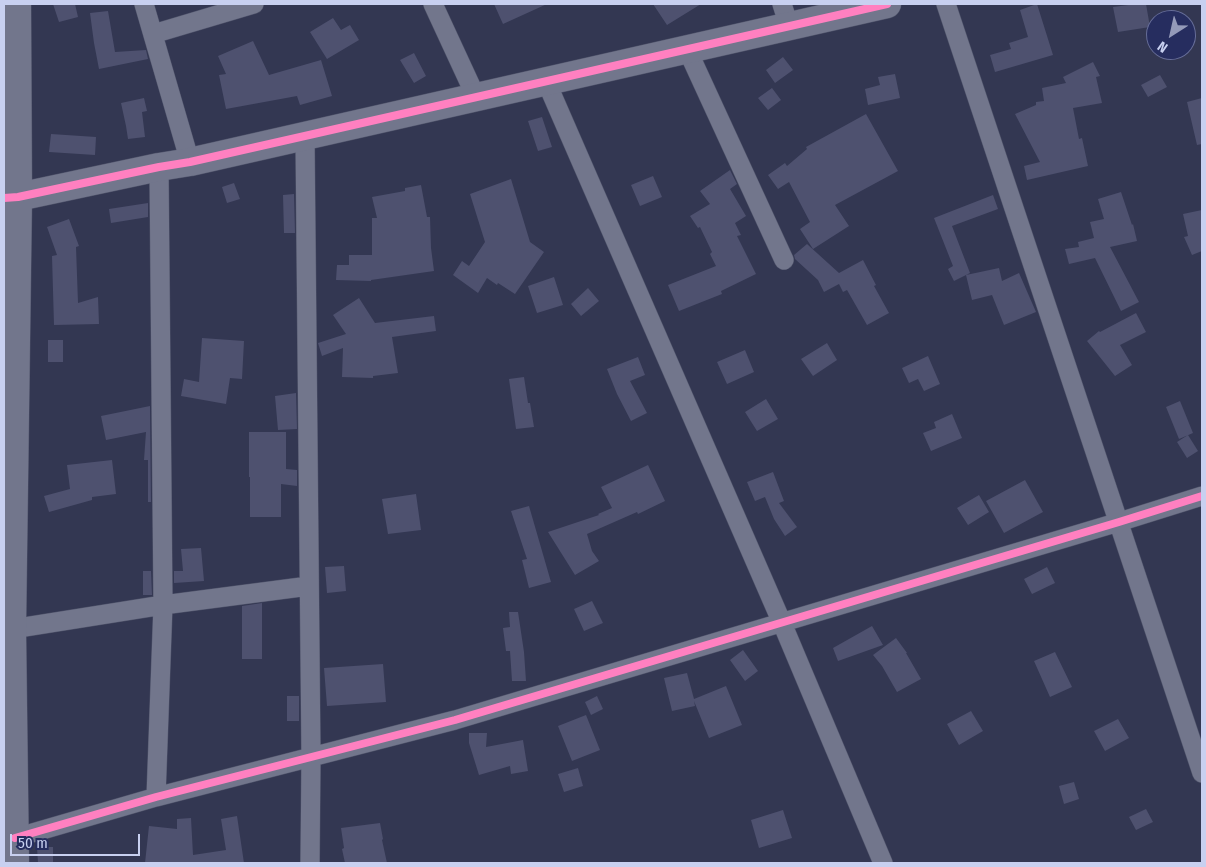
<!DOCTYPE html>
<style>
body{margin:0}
#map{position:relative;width:1206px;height:867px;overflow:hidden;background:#333752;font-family:"Fira Sans Condensed",sans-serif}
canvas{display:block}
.frame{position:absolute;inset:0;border:5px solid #c8d0f0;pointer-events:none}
.north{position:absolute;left:1146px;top:10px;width:50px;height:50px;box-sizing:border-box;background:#262d5f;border:1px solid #676e99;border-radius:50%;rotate:215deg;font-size:14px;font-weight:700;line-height:20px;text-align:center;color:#c8d0f0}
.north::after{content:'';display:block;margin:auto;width:18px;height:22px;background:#949ab9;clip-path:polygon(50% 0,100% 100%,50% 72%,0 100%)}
.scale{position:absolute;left:10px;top:834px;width:130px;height:22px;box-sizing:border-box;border:2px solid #c8d0f0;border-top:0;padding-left:6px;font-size:15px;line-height:18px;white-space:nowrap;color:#c8d0f0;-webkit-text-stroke:4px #262d5f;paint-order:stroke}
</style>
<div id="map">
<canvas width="1206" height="867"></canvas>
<div class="frame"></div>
<div class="north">N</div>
<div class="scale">50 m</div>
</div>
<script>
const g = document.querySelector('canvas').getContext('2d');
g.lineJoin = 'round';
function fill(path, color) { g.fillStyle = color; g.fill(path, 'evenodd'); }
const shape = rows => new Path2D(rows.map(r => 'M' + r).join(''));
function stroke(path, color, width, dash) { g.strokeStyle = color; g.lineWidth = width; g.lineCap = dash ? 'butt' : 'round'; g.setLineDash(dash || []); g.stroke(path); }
fill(shape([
 [53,4,75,4,78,17,59,22],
 [494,4,547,4,503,24],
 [653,4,701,4,667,25],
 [1037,4,1053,55,995,72,990,55,1011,49,1009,43,1028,37,1020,10],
 [1136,4,1146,4,1150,27,1118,32,1113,7],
 [108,11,115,52,146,50,148,59,99,69,94,43,90,13],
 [333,18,341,30,350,25,359,40,327,59,310,32],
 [253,41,269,75,321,60,332,96,300,105,297,96,226,109,219,75,226,74,218,56],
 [414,53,426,76,414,83,400,60],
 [783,57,793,70,775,83,766,70],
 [1093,62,1100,76,1096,77,1102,103,1073,108,1079,139,1082,138,1088,166,1027,180,1024,166,1040,162,1015,114,1036,105,1036,102,1044,101,1042,88,1066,83,1063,77],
 [895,74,900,98,868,105,865,89,880,85,878,77],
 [1160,75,1167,87,1148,97,1141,85],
 [772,88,781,100,768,110,758,98],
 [144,98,147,111,142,112,145,137,128,139,126,126,121,103],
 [1202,98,1202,144,1197,145,1187,102],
 [866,114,898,171,835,205,849,226,813,249,800,229,810,222,789,182,778,189,768,175,785,163,787,166,807,149,806,147],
 [542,117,552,147,538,151,528,121],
 [51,134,96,137,95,155,49,152],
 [730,170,737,184,730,189,746,216,735,223,741,235,737,236,756,274,721,291,722,294,679,311,668,285,716,266,710,254,712,252,700,227,698,228,690,216,710,204,700,191],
 [653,176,662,197,640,206,631,185],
 [511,179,530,242,544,252,515,294,498,283,497,285,487,278,478,293,453,275,462,261,469,266,485,242,470,194],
 [234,183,240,199,227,203,222,187],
 [421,185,427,217,430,217,431,248,434,271,371,280,371,281,336,280,337,265,349,265,349,255,372,255,372,218,377,218,372,197,405,191,405,188],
 [1121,192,1132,225,1133,224,1137,241,1110,247,1139,302,1121,311,1095,258,1069,264,1065,249,1079,247,1078,242,1094,238,1090,222,1104,219,1098,199],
 [294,194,295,233,284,233,283,195],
 [993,195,998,209,952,226,970,273,966,275,999,268,1002,281,1019,273,1036,312,1004,325,992,295,972,300,966,275,954,281,948,269,953,266,934,218],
 [148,203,148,217,111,223,109,209],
 [1202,210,1202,251,1192,255,1184,237,1188,236,1183,214],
 [69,219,79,246,76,247,78,303,98,297,99,324,54,325,52,256,57,255,47,227],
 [807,244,839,273,863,260,876,285,874,286,889,313,867,325,847,290,843,292,839,284,824,292,818,280,795,259,794,255],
 [554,277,563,305,537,313,528,286],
 [588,288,599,301,581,316,571,304],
 [359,298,375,323,434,316,436,331,392,337,398,373,373,376,373,378,342,377,343,348,322,356,318,343,346,334,333,315],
 [1136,313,1146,332,1120,345,1132,365,1115,376,1087,341,1099,331,1100,332],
 [202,338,244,341,242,379,230,378,226,404,181,396,184,379,199,382],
 [48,340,63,340,63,362,48,362],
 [827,343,837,360,813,376,801,359],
 [745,350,754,372,727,384,717,362],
 [928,356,940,384,924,391,918,379,909,383,902,368],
 [638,357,645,375,630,381,647,413,631,421,617,394,607,369],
 [524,377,528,403,530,403,534,427,516,429,509,379],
 [296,393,297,429,278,430,275,396],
 [766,399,778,419,757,431,745,412],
 [1180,401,1193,433,1179,439,1166,407],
 [150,406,151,502,148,502,148,460,144,460,146,432,106,440,101,416],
 [952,414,962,438,931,451,923,433,936,428,934,422],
 [249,432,286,432,286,469,297,470,297,486,281,484,281,517,250,517,250,477,249,477],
 [1188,435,1198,451,1187,458,1177,442],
 [112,460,116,494,92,497,92,500,49,512,44,496,70,489,67,465],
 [648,465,665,501,638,514,637,512,587,534,592,551,599,561,575,575,548,532,599,515,598,514,612,508,601,487],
 [773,472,784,501,779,503,797,527,785,536,774,519,765,497,755,501,747,482],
 [1025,480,1043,512,1004,533,986,501],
 [416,494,421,530,388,534,382,499],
 [979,495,989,512,968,525,957,508],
 [529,506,551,582,529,588,522,560,527,559,511,511],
 [201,548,204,581,174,583,174,571,183,571,181,549],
 [344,566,346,591,327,593,325,567],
 [1047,567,1055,583,1032,594,1024,579],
 [143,571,151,571,152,595,143,595],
 [592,601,603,623,584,631,574,609],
 [262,603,262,659,242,659,242,606],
 [509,612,518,612,524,652,526,681,512,681,510,651,506,651,503,628,510,627],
 [872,626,883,645,838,661,833,648],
 [896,638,907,653,906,653,921,679,897,692,882,666,873,655],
 [743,650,758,671,745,681,730,660],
 [1055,652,1072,687,1050,697,1034,661],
 [383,664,386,702,327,706,324,668],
 [687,673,694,699,726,686,742,725,709,738,694,701,695,706,672,711,664,678],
 [287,696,299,696,299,721,287,721],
 [597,696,603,709,591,715,585,702],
 [971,711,983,731,959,745,947,724],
 [586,715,600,750,572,761,558,726],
 [1118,719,1129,738,1105,751,1094,731],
 [469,733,487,733,486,747,523,740,528,771,511,774,510,766,479,775,469,743],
 [578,768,583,786,564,792,558,774],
 [1074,782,1079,799,1064,804,1059,786],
 [1146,809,1153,822,1136,830,1129,817],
 [783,810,792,838,759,848,751,820],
 [237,816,244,863,145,863,149,826,177,829,177,819,191,818,193,855,226,850,221,819],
 [380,823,383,839,382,840,387,863,345,863,342,849,344,848,341,828],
 [37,847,53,847,53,863,38,863]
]), '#4e516f');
const street = shape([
 [144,4,190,162],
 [433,4,476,97],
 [782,4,789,26],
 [946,4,1202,773],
 [153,34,254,4],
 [687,49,784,260],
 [546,81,782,623,883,863],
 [305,136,311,757,310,863],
 [12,629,163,605,309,586],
 [156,797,163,605,159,167],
 [15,838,156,797,455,720,1119,522,1202,496]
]);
const secondary = shape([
 [4,198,18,197,159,167,190,162,887,4],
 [15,863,12,629,18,197,17,4]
]);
stroke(street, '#4f536a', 20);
stroke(secondary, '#4f536a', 29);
stroke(street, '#72768c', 19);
stroke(secondary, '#72768c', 28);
stroke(shape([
 [4,198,18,197,159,167,190,162,887,4],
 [15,838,156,797,455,720,1119,522,1202,496]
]), '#ff80c0', 8);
</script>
